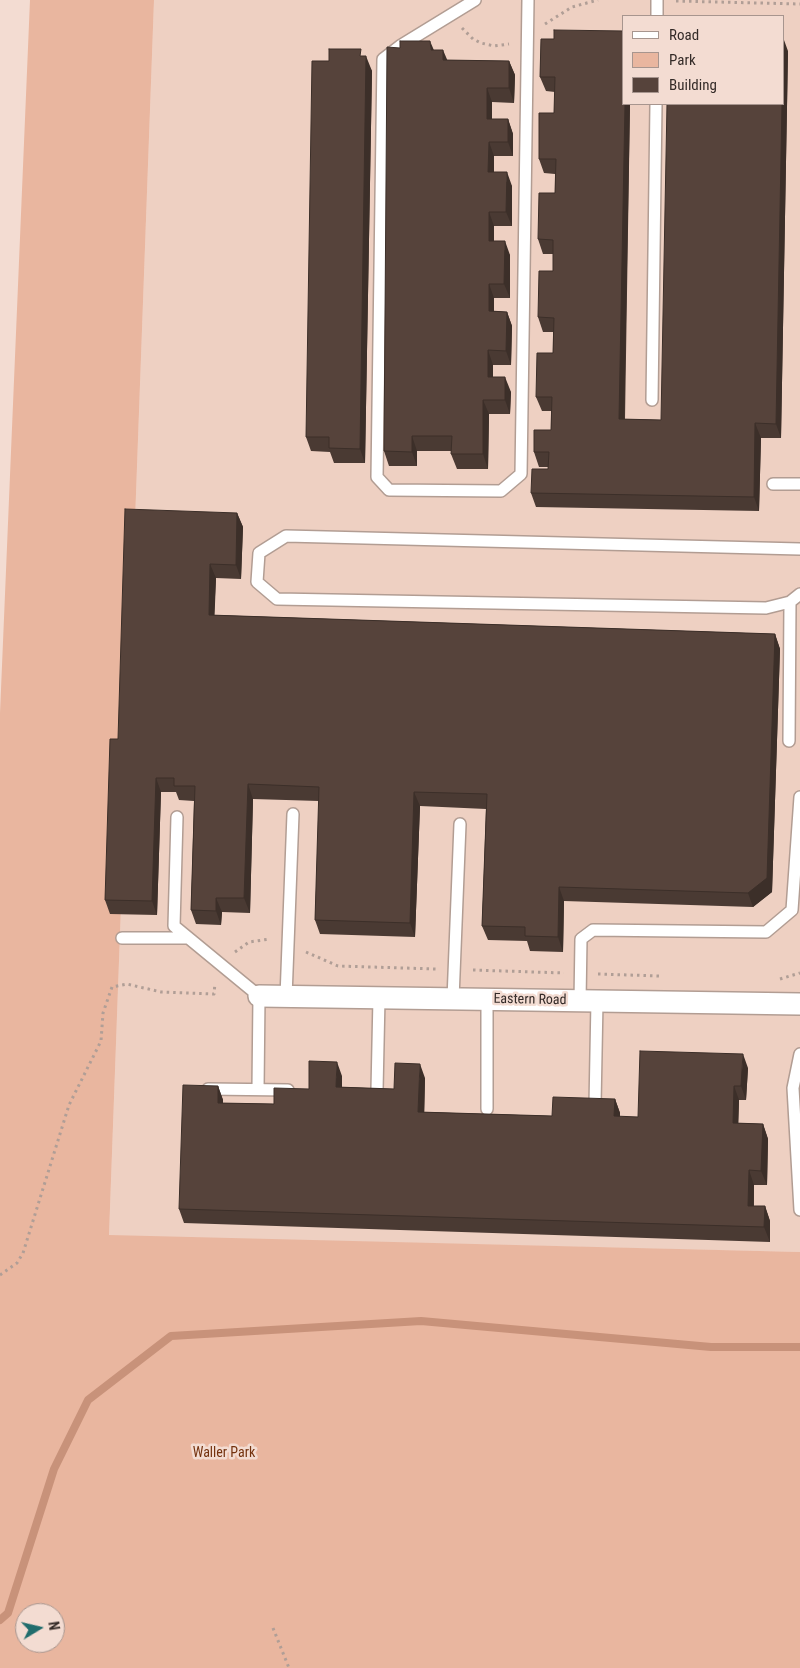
<!DOCTYPE html>
<style>
body{margin:0}
#map{position:relative;width:800px;height:1668px;overflow:hidden;background:#f3dcd2;font-family:"Roboto Condensed",sans-serif}
canvas{display:block}
.legend{position:absolute;left:622px;top:15px;width:162px;height:90px;box-sizing:border-box;background:#f3dcd2;border:1px solid #a7958e;margin:0;padding:6px 9px;list-style:none;font-size:15px;color:#342b28}
.legend li{display:flex;align-items:center;gap:10px;height:25px}
.legend b{width:25px;border:1px solid #a7958e}
.north{position:absolute;left:15px;top:1603px;width:50px;height:50px;box-sizing:border-box;background:#f3dcd2;border:1px solid #a7958e;border-radius:50%;rotate:81deg;font-size:14px;font-weight:700;line-height:20px;text-align:center;color:#342b28}
.north::after{content:'';display:block;margin:auto;width:18px;height:22px;background:#216d6d;clip-path:polygon(50% 0,100% 100%,50% 72%,0 100%)}
</style>
<div id="map">
<canvas width="800" height="1668"></canvas>
<ul class="legend">
<li><b style="height:6px;background:#fff"></b>Road</li>
<li><b style="height:14px;background:#e9b69f"></b>Park</li>
<li><b style="height:14px;background:#56433b"></b>Building</li>
</ul>
<div class="north">N</div>
</div>
<script>
const g = document.querySelector('canvas').getContext('2d');
g.lineJoin = 'round';
function fill(path, color) { g.fillStyle = color; g.fill(path, 'evenodd'); }
const shape = rows => new Path2D(rows.map(r => 'M' + r).join(''));
function stroke(path, color, width, dash) { g.strokeStyle = color; g.lineWidth = width; g.lineCap = dash ? 'butt' : 'round'; g.setLineDash(dash || []); g.stroke(path); }
function label(font, color, halo, rows, align = 'center') {
  g.font = font + ' "Roboto Condensed",sans-serif'; g.lineWidth = 5; g.setLineDash([]); g.textBaseline = 'middle'; g.strokeStyle = halo; g.fillStyle = color; for (const [text, x, y, turn = 0] of rows) {
    g.save(); g.translate(x, y); g.rotate((+turn || 0) * Math.PI / 180); g.textAlign = isNaN(turn) ? turn : align; if (halo) g.strokeText(text, 0, 0); g.fillText(text, 0, 0); g.restore();
  }
}
fill(shape([
 [154,0,800,0,800,1252,109,1236],
 [624,16,784,16,784,104,624,104]
]), '#eed0c2');
fill(shape([
 [30,0,154,0,109,1235,800,1252,800,1668,0,1668,0,713],
 [25,1613,55,1613,55,1643,25,1643]
]), '#e9b69f');
stroke(shape([
 [0,1620,8,1613,54,1469,88,1400,171,1336,421,1321,711,1347,800,1347]
]), '#c8927a', 8);
const service = shape([
 [475,0,400,46,383,59,377,477,389,490,501,491,521,474,528,0],
 [657,16,657,0],
 [652,400,656,104],
 [773,484,800,484],
 [800,549,286,536,259,553,257,582,277,599,766,608,790,602,800,594],
 [789,741,790,602],
 [177,817,174,926,259,996,258,1089],
 [122,938,186,938],
 [286,997,293,814],
 [453,999,460,824],
 [487,999,487,1109],
 [580,1001,581,939,593,930,766,932,792,910,800,797],
 [800,1054,793,1088,800,1210],
 [208,1089,288,1090],
 [377,1090,379,998],
 [595,1105,597,1001]
]);
const minor = shape([
 [259,996,800,1004]
]);
stroke(service, '#b29d93', 14);
stroke(minor, '#b29d93', 24);
stroke(shape([
 [676,1,800,4],
 [545,24,572,7,598,0],
 [462,28,473,39,481,43,494,46,509,44],
 [235,952,249,942,270,939],
 [306,952,338,966,436,969],
 [473,970,564,973],
 [598,974,659,976],
 [780,979,800,973],
 [0,1275,17,1263,23,1253,69,1105,101,1041,103,1013,112,987,127,984,161,992,214,994,215,983],
 [273,1628,289,1668]
]), '#b09e96', 3, [2.5, 4]);
stroke(service, '#fff', 11);
stroke(minor, '#fff', 21);
fill(shape([
 [541,39,630,104,625,419,661,420,788,51,781,438,761,438,759,511,536,507,531,493,548,469,548,467,539,467,534,452,551,430,551,411,542,411,536,397,553,353,553,332,543,332,538,317,553,271,553,254,543,254,538,239,555,193,555,174,544,173,539,159,554,113,555,92,546,91,540,77],
 [434,50,447,60,509,61,515,75,514,103,492,102,492,119,508,119,513,134,513,156,494,156,494,172,512,186,512,226,494,226,494,241,510,255,510,298,494,298,494,311,507,312,512,326,511,365,493,365,493,377,511,392,510,414,489,414,488,469,457,469,451,454,451,451,417,451,417,466,389,466,384,451],
 [363,56,372,71,365,463,334,463,330,452,311,451,306,437,329,61],
 [237,513,243,527,241,579,216,578,214,615,775,634,780,649,772,892,753,907,564,901,563,952,530,951,527,941,488,940,482,926,486,809,420,806,415,937,320,934,315,920,319,801,253,799,250,913,222,912,221,925,196,924,191,910,194,801,179,800,176,792,161,792,157,915,110,914,105,900,118,739],
 [748,1068,746,1100,739,1100,738,1123,763,1124,768,1139,767,1185,754,1185,754,1206,765,1206,770,1221,770,1242,184,1223,179,1209,218,1086,223,1100,223,1103,274,1104,309,1089,342,1076,342,1087,394,1089,425,1078,424,1112,552,1116,615,1099,620,1113,620,1117,638,1117]
]), '#4a3a33');
fill(shape([
 [784,40,788,51,781,438,776,424,782,104,784,104],
 [430,41,436,55,431,50],
 [443,50,449,64,443,60],
 [366,56,372,71,365,463,360,449],
 [509,61,515,75,514,103,509,88],
 [487,88,492,102,492,134,487,119],
 [625,104,630,104,624,433,619,419],
 [508,119,513,134,513,156,508,142],
 [489,142,494,156,494,186,488,172],
 [507,172,512,186,512,226,506,212],
 [489,212,494,226,494,255,489,241],
 [505,241,510,255,510,298,504,284],
 [489,284,494,298,494,326,489,311],
 [507,312,512,326,511,365,506,351],
 [488,350,493,365,493,392,488,377],
 [505,377,511,392,510,414,505,400],
 [483,400,489,414,488,469,483,454],
 [755,423,761,438,759,511,754,497],
 [412,436,417,451,417,466,412,452],
 [237,513,243,527,241,579,236,565],
 [210,564,216,578,214,630,209,615],
 [775,634,780,649,772,892,753,907,748,893],
 [156,778,161,792,157,915,152,901],
 [248,784,253,799,250,913,244,898],
 [414,792,420,806,415,937,410,923],
 [559,887,564,901,563,952,558,937],
 [216,898,222,912,221,925,216,911],
 [743,1054,748,1068,746,1100,741,1086],
 [337,1062,342,1076,342,1101,336,1087],
 [420,1064,425,1078,424,1127,418,1112],
 [218,1086,223,1100,223,1117,218,1103],
 [734,1086,739,1100,738,1138,733,1123],
 [615,1099,620,1113,619,1131,614,1116],
 [763,1124,768,1139,767,1185,761,1171],
 [749,1170,754,1185,753,1220,748,1206],
 [765,1206,770,1221,770,1242,764,1227]
]), '#3c2f29');
const building = shape([
 [554,30,624,31,624,104,625,104,619,419,661,420,667,104,782,104,776,424,755,423,754,497,531,493,532,469,548,469,549,452,534,452,534,430,551,430,552,397,536,397,537,353,553,353,554,318,538,317,539,271,553,271,553,240,538,239,539,193,555,193,556,159,539,159,539,113,554,113,555,77,540,77,541,39,554,39,554,30],
 [400,41,430,41,431,50,443,50,443,60,509,61,509,88,487,88,487,119,508,119,508,142,489,142,488,172,507,172,506,212,489,212,489,241,505,241,504,284,489,284,489,311,507,312,506,351,488,350,488,377,505,377,505,400,483,400,483,454,451,454,452,436,412,436,412,452,384,451,387,47,400,48,400,41],
 [329,49,361,49,360,56,366,56,360,449,329,448,329,437,306,437,312,61,329,61,329,49],
 [125,509,237,513,236,565,210,564,209,615,775,634,767,878,748,893,559,887,558,937,525,936,525,927,482,926,487,794,414,792,410,923,315,920,319,787,248,784,244,898,216,898,216,911,191,910,195,786,174,786,174,778,156,778,152,901,105,900,110,739,118,739,125,509],
 [640,1051,743,1054,741,1086,734,1086,733,1123,763,1124,761,1171,749,1170,748,1206,765,1206,764,1227,179,1209,183,1085,218,1086,218,1103,274,1104,274,1088,309,1089,309,1061,337,1062,336,1087,394,1089,395,1063,420,1064,418,1112,552,1116,553,1097,615,1099,614,1116,638,1117,640,1051]
]);
fill(building, '#56433b');
stroke(building, '#3c2f29', 1);
label('14px', '#342b28', '#f3dcd2', [
 ["Eastern Road",530,1000,1]
]);
label('14px', '#74320e', '#f3dcd2', [
 ["Waller Park",224,1453]
]);
</script>
